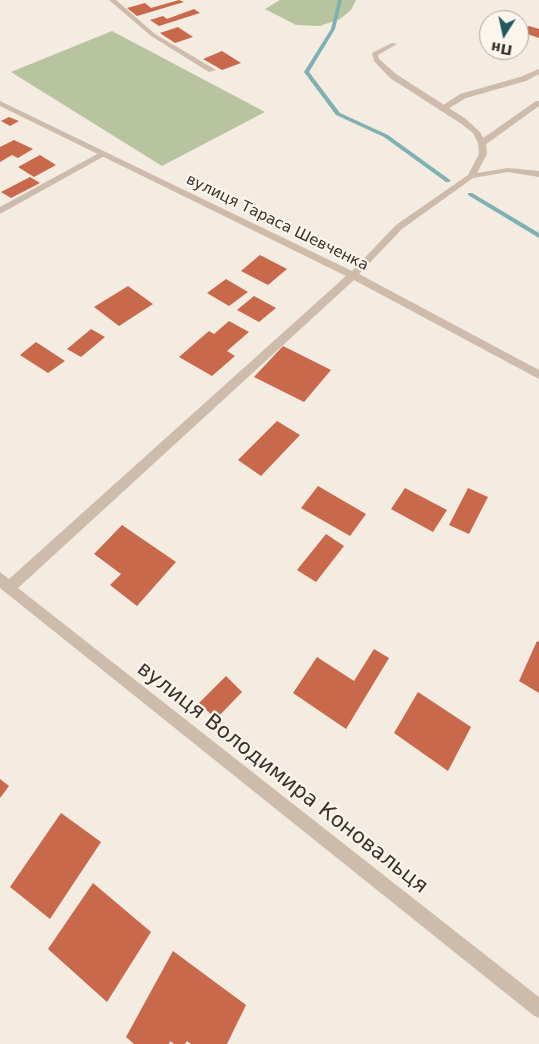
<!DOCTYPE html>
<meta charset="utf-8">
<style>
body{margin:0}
#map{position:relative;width:539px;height:1044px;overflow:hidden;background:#f4ebe1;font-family:"DejaVu Sans",sans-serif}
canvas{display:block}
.north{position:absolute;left:479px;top:10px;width:50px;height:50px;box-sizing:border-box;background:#fbf5ee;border:1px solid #aea6a0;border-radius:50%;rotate:190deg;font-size:14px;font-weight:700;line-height:20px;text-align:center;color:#3b302b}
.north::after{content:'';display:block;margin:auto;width:18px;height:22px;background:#1f5a5e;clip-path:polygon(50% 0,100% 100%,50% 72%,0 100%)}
</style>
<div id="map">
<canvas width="539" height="1044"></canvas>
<div class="north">Пн</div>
</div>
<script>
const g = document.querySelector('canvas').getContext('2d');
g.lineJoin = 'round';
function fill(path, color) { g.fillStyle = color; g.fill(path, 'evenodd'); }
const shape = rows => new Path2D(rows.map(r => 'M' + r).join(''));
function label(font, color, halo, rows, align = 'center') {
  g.font = font + ' "DejaVu Sans",sans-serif'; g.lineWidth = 4.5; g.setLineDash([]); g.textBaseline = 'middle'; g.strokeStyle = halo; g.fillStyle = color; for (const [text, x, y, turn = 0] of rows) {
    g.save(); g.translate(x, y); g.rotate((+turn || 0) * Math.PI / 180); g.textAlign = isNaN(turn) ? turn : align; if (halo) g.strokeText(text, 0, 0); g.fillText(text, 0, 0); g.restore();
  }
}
fill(shape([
 [280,0,375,0,356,0,351,10,340,19,320,26,296,25,265,9],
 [112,31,265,112,162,166,11,72]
]), '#b8c4a0');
fill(shape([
 [338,0,342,0,335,29,309,72,340,113,388,135,450,180,450,182,446,182,384,137,336,115,304,72,331,29,338,0],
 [468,193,472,193,539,233,539,238,468,195,468,193]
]), '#7fb0b2');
fill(shape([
 [179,0,184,2,137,16,127,8,145,3,151,8],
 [194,9,200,13,159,26,150,20,163,16,167,19],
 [529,26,539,29,539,38,521,32],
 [178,27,193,37,175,43,160,33],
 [222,51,241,63,222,70,203,59],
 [9,117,19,121,10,126,1,121],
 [14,140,33,149,18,158,12,155,0,162,0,147],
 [40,155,56,165,34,177,18,167],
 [30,177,40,183,11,198,1,192],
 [260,255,287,269,268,285,241,271],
 [226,279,248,292,229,306,207,293],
 [128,286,153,304,119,326,94,307],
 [254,296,276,308,259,322,237,310],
 [229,321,249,332,227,351,235,356,212,376,179,357,209,331,214,334],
 [91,329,105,337,81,357,67,349],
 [36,342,65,361,48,373,20,355],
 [283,346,331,370,304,402,254,377],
 [277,421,300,435,261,476,238,460],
 [318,486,366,514,350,536,301,508],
 [405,488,447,510,433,532,391,509],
 [468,488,488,497,469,534,449,525],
 [122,525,176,562,137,606,110,585,121,574,94,554],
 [326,534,344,546,316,582,297,570],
 [537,641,539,642,539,693,519,681],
 [374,649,389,658,346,729,293,693,317,657,354,681],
 [226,676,242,692,216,719,199,703],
 [418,692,471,727,448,771,394,733],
 [0,779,9,786,0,798],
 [61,813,101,842,50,919,10,887],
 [93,883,151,932,107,1002,48,949],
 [173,951,246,1005,227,1044,191,1044,187,1041,185,1044,174,1044,170,1041,169,1044,134,1044,126,1037]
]), '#c8694b');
fill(shape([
 [539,69,539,74,526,81,466,98,446,110,439,108,460,94,520,77,539,69],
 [536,101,539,101,539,106,485,145,479,145,479,141,536,101],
 [101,152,108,154,0,214,0,207,101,152]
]), '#cdbbac');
fill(shape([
 [109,0,116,0,155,34,216,70,209,72,151,36,109,0],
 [392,43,397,44,378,55,379,59,396,74,466,119,480,132,486,143,487,154,477,173,508,168,539,171,539,177,508,172,473,178,402,229,359,274,539,370,539,379,354,280,18,588,539,997,539,1018,533,1015,0,588,0,572,9,579,346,276,0,106,0,101,352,271,396,225,468,175,479,154,478,143,473,133,460,123,390,78,374,61,372,53,392,43]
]), '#cdbbac');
label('15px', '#3b302b', '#fbf5ee', [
 ["вулиця Тараса Шевченка",277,223,26]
]);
label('21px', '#3b302b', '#fbf5ee', [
 ["вулиця Володимира Коновальця",282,778,38]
]);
</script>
